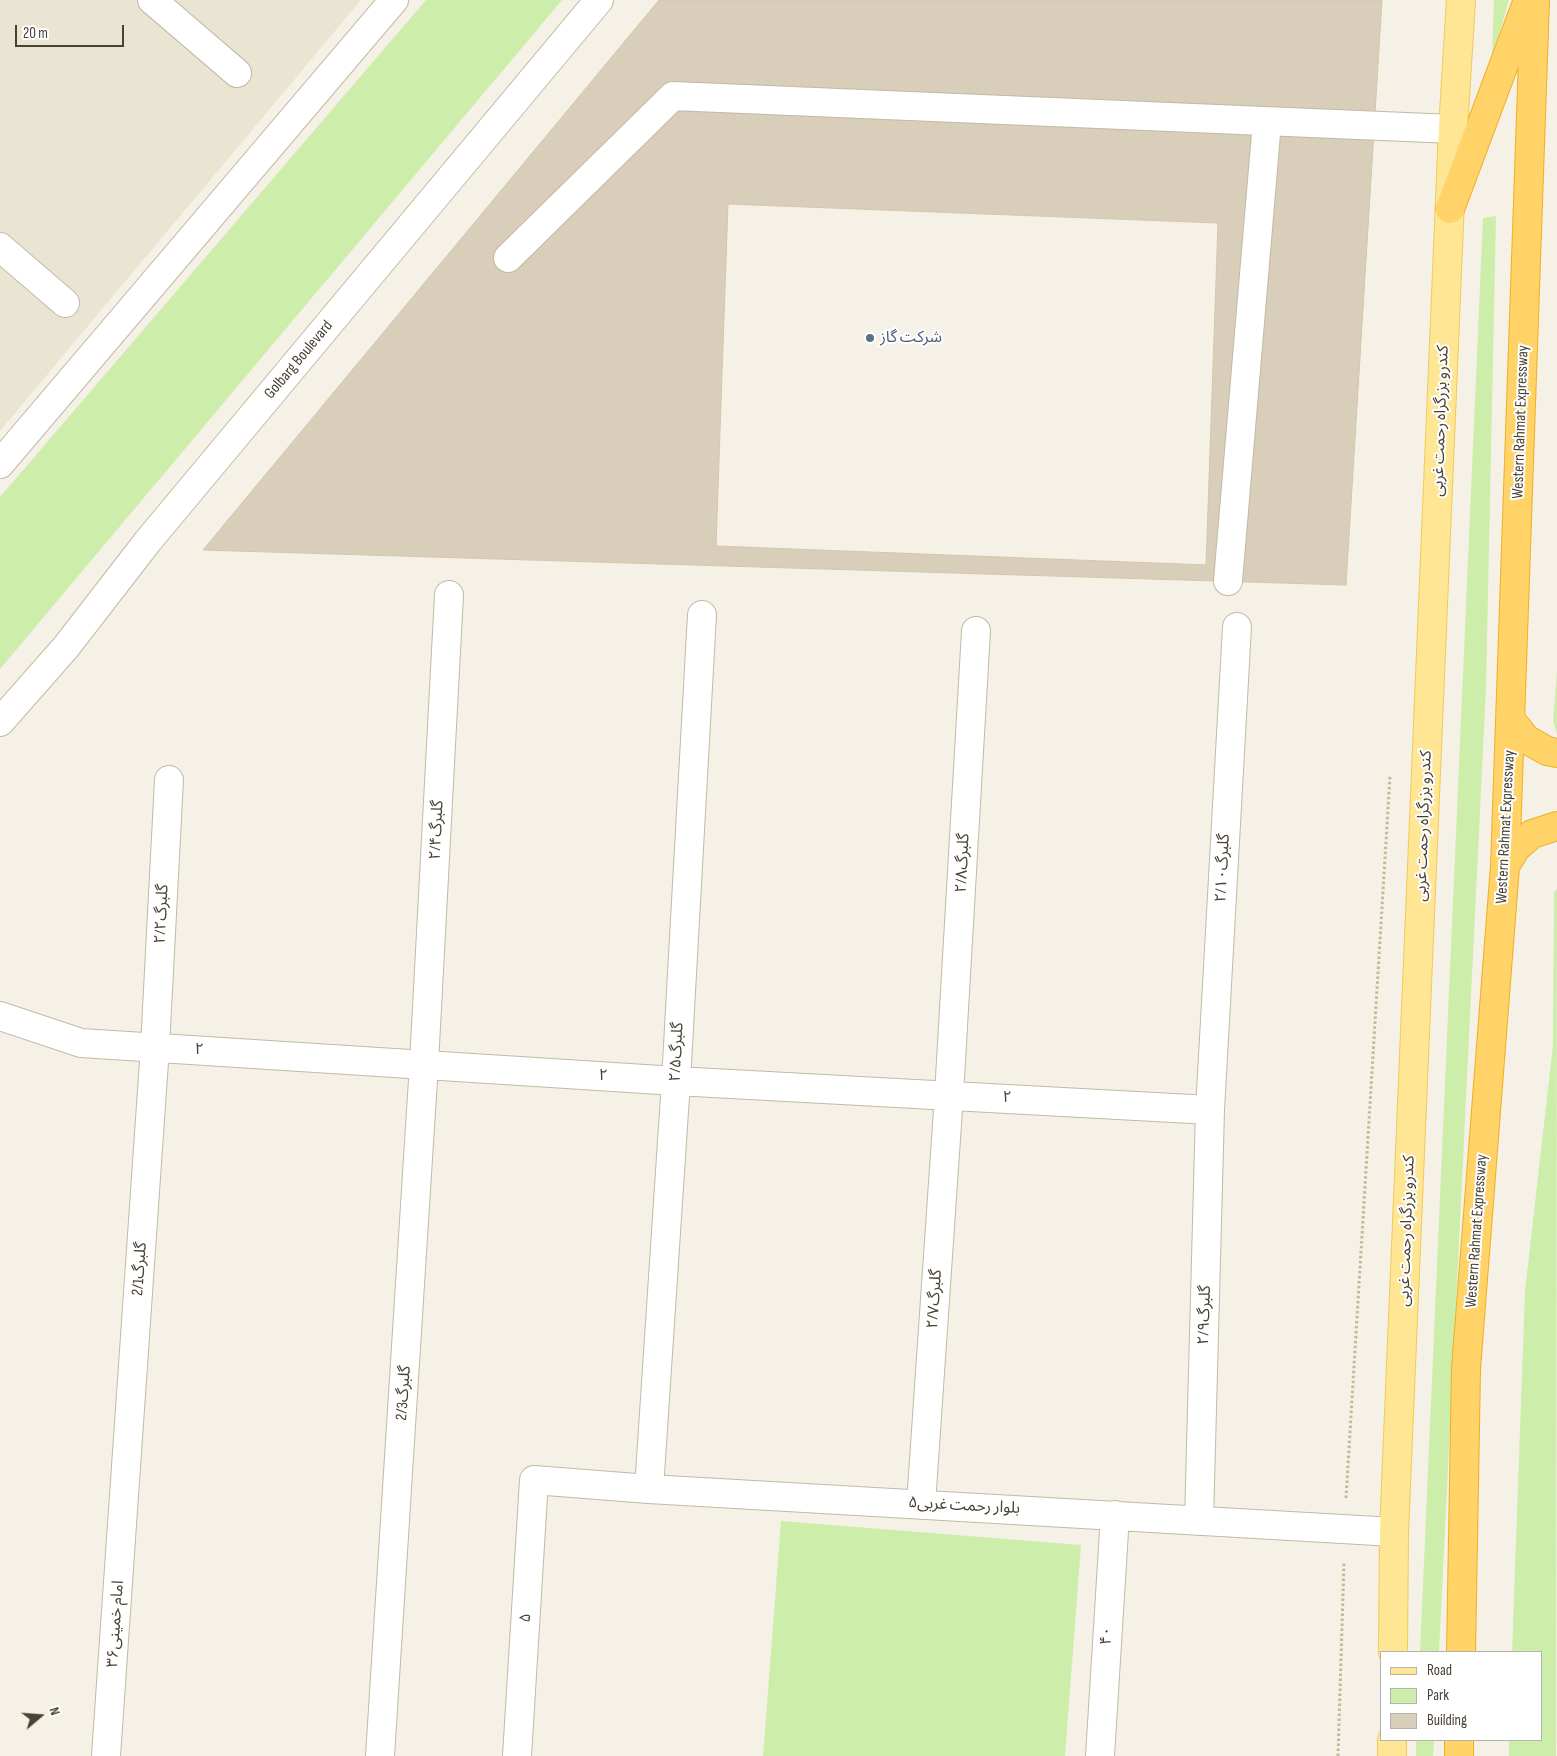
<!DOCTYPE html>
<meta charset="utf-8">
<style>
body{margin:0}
#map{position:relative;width:1557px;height:1756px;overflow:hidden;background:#f5f1e6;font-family:"Sofia Sans Condensed",sans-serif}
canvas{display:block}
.legend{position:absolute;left:1380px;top:1651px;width:162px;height:90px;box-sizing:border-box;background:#fff;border:1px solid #b6b3ae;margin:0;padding:6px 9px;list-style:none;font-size:15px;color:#494234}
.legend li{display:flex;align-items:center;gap:10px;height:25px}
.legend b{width:25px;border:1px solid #b6b3ae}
.north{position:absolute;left:15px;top:1691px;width:50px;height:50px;-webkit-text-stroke:4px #fff;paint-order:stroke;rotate:72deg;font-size:14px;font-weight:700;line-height:20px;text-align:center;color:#494234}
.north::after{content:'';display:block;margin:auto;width:18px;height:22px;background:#494234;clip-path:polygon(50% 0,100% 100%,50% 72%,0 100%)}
.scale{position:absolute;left:15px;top:25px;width:109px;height:22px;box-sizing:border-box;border:2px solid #494234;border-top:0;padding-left:6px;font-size:15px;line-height:18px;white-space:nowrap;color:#494234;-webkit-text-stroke:4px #fff;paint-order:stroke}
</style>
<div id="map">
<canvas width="1557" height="1756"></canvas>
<ul class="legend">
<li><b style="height:6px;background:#ffe695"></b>Road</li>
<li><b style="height:14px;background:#cea"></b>Park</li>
<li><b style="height:14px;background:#d8ceba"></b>Building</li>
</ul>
<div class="north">N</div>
<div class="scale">20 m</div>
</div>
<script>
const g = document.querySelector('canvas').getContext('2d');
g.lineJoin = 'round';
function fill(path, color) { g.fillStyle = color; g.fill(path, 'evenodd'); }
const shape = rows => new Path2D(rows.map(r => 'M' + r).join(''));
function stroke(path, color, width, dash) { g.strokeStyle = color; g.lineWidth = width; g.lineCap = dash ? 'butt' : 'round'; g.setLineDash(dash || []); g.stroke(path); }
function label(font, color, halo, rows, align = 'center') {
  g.font = font + ' "Sofia Sans Condensed","Noto Sans Arabic",sans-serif'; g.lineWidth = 4; g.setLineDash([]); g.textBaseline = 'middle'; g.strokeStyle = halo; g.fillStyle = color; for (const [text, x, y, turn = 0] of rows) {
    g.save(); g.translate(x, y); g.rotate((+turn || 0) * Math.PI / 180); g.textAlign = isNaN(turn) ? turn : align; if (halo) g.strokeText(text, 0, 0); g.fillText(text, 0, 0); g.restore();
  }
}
fill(shape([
 [0,0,361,0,0,431]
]), '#eae4d3');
fill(shape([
 [426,0,562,0,0,669,0,497],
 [1494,0,1509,0,1492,59],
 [1496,216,1486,688,1439,1652,1420,1652,1483,218],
 [1557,671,1557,734,1553,721],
 [1557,889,1556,1756,1509,1756,1509,1740,1541,1740,1541,1652,1512,1652,1525,1291,1553,1045,1554,893],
 [781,1521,1081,1545,1065,1756,763,1756],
 [1416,1740,1434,1740,1433,1756,1416,1756]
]), '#cea');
const building = shape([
 [659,0,1382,0,1346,585,203,550,659,0],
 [728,204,1218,223,1206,565,716,546,728,204]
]);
fill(building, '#d8ceba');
stroke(building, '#d4c6ac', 1);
const minor = shape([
 [152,0,237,73],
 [0,247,65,303],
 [508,258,673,96,1453,129],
 [0,464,394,0],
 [1228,581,1267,122],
 [0,722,66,647,148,541,599,0],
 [0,1016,81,1043,676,1081,1210,1110],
 [649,1489,676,1081,702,615],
 [921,1504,949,1095,976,631],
 [1199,1521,1210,1110,1237,627],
 [106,1756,155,1047,169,780],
 [380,1756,424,1064,449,595],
 [517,1756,534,1480,649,1489,1394,1532],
 [1100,1756,1115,1515]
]);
const major = shape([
 [1393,1652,1394,1532,1453,129,1461,0],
 [1392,1756,1392,1740]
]);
const highway = shape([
 [1450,209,1528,0],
 [1511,720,1526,739,1547,751,1557,753],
 [1505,866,1516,848,1532,834,1557,826],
 [1461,1652,1466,1369,1505,866,1535,0],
 [1459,1756,1459,1740]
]);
stroke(minor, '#c2baa7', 30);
stroke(major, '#f2ca57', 30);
stroke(highway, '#f0ae25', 30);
stroke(shape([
 [1346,1498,1390,776],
 [1338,1756,1344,1562]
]), '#c5b797', 3, [2.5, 2.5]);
stroke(minor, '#fff', 28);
stroke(major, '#ffe695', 28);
stroke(highway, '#ffd367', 28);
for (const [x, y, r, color] of [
 [870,338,5,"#5c6f8a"]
]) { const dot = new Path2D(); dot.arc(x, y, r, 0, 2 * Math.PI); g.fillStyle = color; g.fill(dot); stroke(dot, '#fff', 2); }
label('16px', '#4e5e75', '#fff', [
 ["شرکت گاز",880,338]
], 'left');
label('16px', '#494234', '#fff', [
 ["Golbarg Boulevard",299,360,-50],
 ["کندرو بزرگراه رحمت غربی",1441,421,-88],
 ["Western Rahmat Expressway",1521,422,-88],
 ["کندرو بزرگراه رحمت غربی",1424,826,-88],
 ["Western Rahmat Expressway",1506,827,-87],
 ["گلبرگ۲/۴",437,830,-87],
 ["گلبرگ۲/۸",963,863,-87],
 ["گلبرگ۲/۱۰",1223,868,-87],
 ["گلبرگ۲/۲",162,914,-87],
 ["۲",199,1050,4],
 ["گلبرگ۲/۵",677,1052,-87],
 ["۲",603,1076,4],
 ["۲",1007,1098,3],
 ["کندرو بزرگراه رحمت غربی",1407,1231,-88],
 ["Western Rahmat Expressway",1477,1231,-86],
 ["2/1گلبرگ",140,1269,-86],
 ["گلبرگ۲/۷",935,1299,-86],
 ["گلبرگ۲/۹",1205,1315,-88],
 ["2/3گلبرگ",404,1393,-86],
 ["بلوار رحمت غربی۵",964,1506,3],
 ["۵",526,1618,-86],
 ["امام خمینی۳۶",116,1624,-86],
 ["۴۰",1107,1636,-87]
]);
</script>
